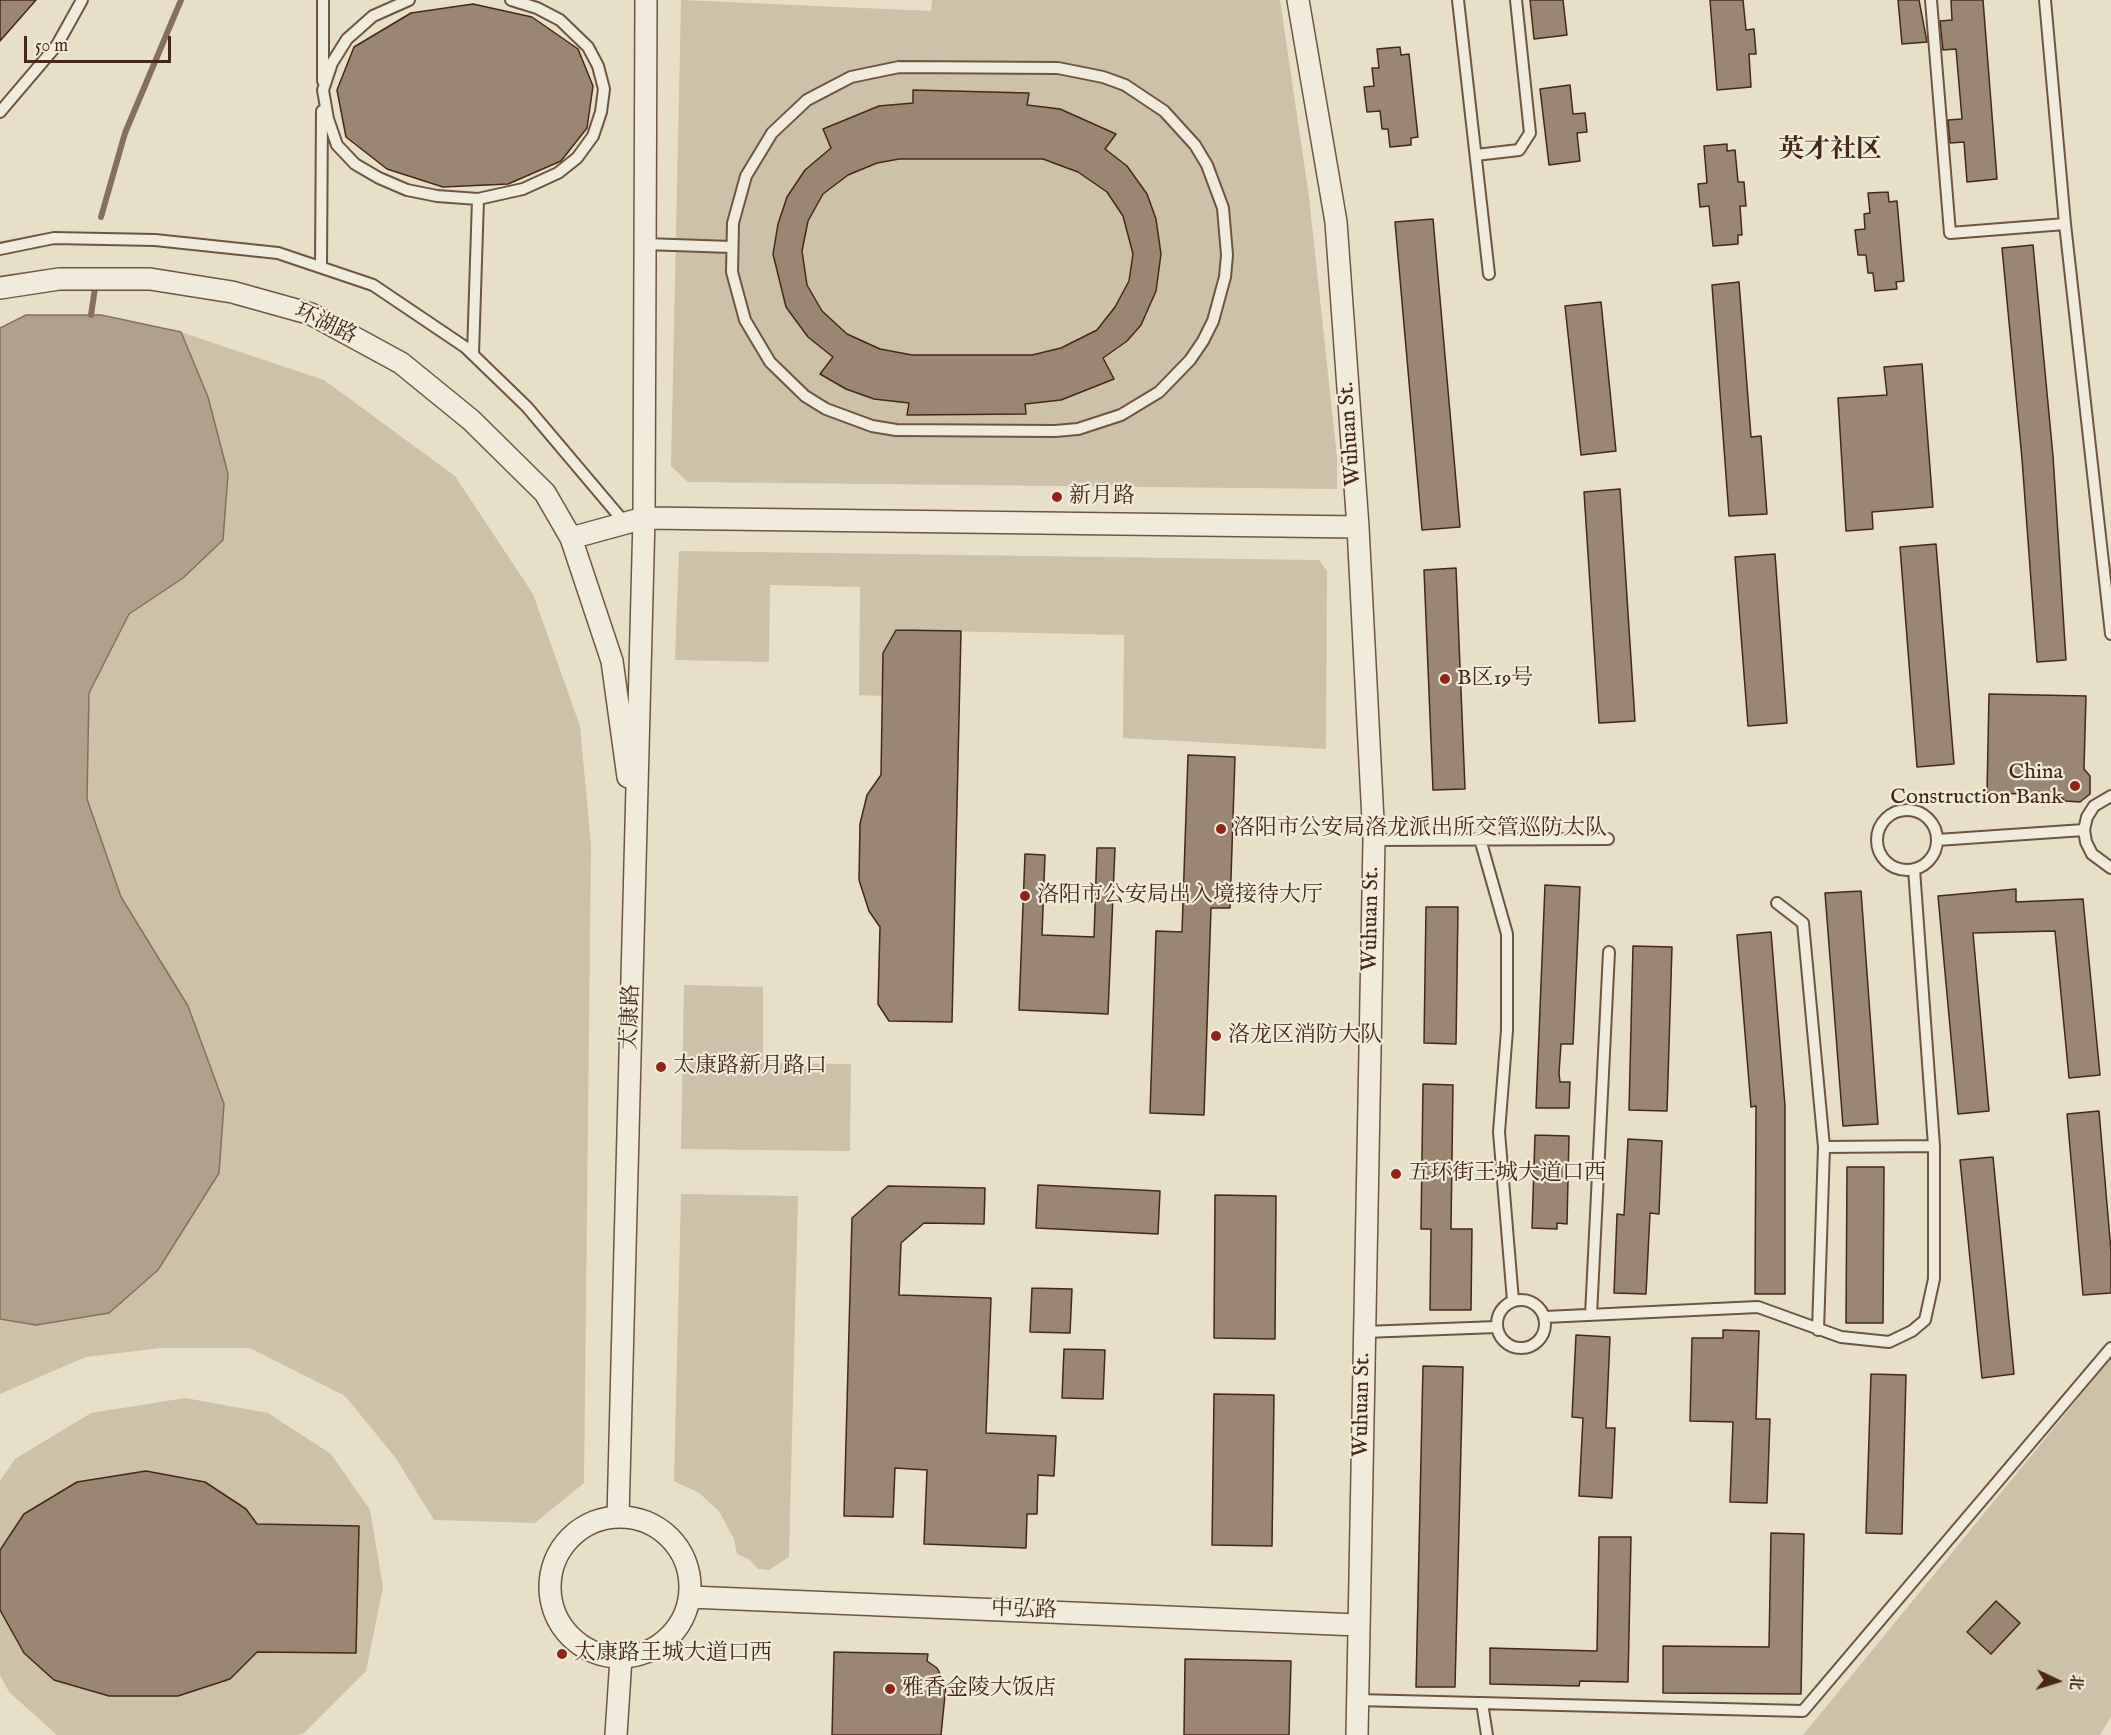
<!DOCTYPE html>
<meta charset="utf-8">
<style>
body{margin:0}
#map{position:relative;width:2111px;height:1735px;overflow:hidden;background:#e8e0c6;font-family:"IM FELL English","Noto Serif SC",serif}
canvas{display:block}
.north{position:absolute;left:2027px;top:1651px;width:60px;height:60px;-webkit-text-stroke:4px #f0ebda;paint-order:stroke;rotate:94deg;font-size:16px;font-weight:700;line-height:24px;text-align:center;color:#472715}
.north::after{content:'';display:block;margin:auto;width:21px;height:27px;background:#472715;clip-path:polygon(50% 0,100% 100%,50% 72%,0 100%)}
.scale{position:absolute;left:24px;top:36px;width:147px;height:27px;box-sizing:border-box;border:3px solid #472715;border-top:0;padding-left:8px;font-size:18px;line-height:21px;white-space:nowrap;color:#472715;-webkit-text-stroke:4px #f0ebda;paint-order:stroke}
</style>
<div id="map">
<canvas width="2111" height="1735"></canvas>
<div class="north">北</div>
<div class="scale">50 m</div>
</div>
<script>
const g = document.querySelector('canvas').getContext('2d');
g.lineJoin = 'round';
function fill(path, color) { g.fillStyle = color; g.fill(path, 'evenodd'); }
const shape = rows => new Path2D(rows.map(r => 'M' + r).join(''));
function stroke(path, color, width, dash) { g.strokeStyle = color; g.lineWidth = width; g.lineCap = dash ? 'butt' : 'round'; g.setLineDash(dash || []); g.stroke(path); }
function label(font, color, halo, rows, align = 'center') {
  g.font = font + ' "IM FELL English","Noto Serif SC",serif'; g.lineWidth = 4.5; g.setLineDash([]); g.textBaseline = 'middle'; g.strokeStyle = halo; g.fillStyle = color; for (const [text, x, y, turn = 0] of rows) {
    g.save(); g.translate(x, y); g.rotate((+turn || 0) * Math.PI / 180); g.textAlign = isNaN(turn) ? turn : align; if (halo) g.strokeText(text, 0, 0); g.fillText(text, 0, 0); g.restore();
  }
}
fill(shape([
 [681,0,931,11,932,0,1280,0,1309,197,1337,457,1337,489,688,482,671,466],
 [181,332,324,380,455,476,533,594,580,726,591,845,584,1483,535,1523,434,1520,395,1457,345,1396,250,1348,161,1348,86,1357,0,1394,0,1319,36,1325,188,1006,121,897,87,799,89,693,129,614,183,578,228,474,208,397],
 [679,551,1319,560,1327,571,1326,749,1123,738,1124,635,896,630,883,653,882,696,859,695,860,587,770,585,769,662,675,660],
 [684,985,763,987,763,1063,851,1064,850,1151,681,1149],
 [681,1194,798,1196,789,1557,769,1570,758,1569,750,1560,737,1554,734,1539,719,1511,699,1493,674,1481],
 [2111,1358,2111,1717,2100,1735,1803,1735],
 [185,1398,268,1413,331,1454,370,1510,383,1587,366,1671,304,1733,298,1735,57,1735,9,1692,0,1675,0,1610,24,1653,54,1680,257,1652,356,1653,359,1527,257,1524,246,1509,205,1482,146,1471,77,1482,24,1514,0,1550,0,1481,15,1459,91,1413]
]), '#cdc1a8');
const water = shape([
 [26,315,101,315,181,332,208,397,228,474,223,540,183,578,129,614,89,693,87,799,121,897,188,1006,224,1104,219,1173,158,1270,109,1313,36,1325,0,1319,0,328,26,315]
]);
fill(water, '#b1a18a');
stroke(water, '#87705b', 1.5);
stroke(shape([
 [101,217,125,133,181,0],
 [91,315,95,288]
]), '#87705b', 6);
const building = shape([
 [0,0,36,0,0,41,0,0],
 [1530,0,1563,0,1567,35,1534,39,1530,0],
 [1710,0,1743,0,1746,30,1754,29,1756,54,1749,54,1751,87,1717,90,1710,0],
 [1898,0,1919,0,1927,42,1902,44,1898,0],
 [1951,0,1983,0,1997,179,1967,182,1964,142,1950,143,1948,120,1962,119,1956,49,1943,50,1940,21,1952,20,1951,0],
 [473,4,532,17,578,49,593,86,587,128,561,161,508,184,443,187,387,169,346,137,337,90,354,47,411,13,473,4],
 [1400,47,1401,55,1409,54,1418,137,1411,138,1411,145,1390,147,1388,129,1382,129,1380,111,1367,112,1364,87,1374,86,1372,68,1379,68,1377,49,1400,47],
 [1570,85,1573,114,1585,113,1587,132,1577,133,1580,161,1549,165,1540,89,1570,85],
 [913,90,1029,93,1027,105,1060,109,1116,134,1105,149,1127,166,1147,194,1156,219,1161,254,1156,291,1141,325,1127,341,1103,358,1114,379,1061,400,1025,404,1026,414,907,415,909,403,874,399,846,389,820,374,833,357,808,337,786,307,773,254,778,224,787,197,805,170,831,148,823,129,879,106,913,103,913,90],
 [899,159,1043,159,1078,172,1107,192,1123,216,1133,254,1129,281,1115,307,1097,330,1061,348,1032,355,912,355,880,349,847,334,822,311,807,285,802,251,808,221,823,194,848,175,877,163,899,159],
 [1727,144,1727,151,1735,150,1738,182,1744,182,1746,206,1740,206,1742,235,1738,235,1738,244,1713,246,1709,206,1700,207,1698,184,1707,183,1704,146,1727,144],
 [1888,192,1889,202,1897,201,1904,281,1896,282,1897,289,1875,291,1873,273,1868,273,1866,255,1858,255,1855,230,1865,229,1864,214,1870,213,1868,193,1888,192],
 [1433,219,1460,527,1422,530,1395,222,1433,219],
 [2033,245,2053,456,2066,660,2037,662,2022,459,2002,248,2033,245],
 [1739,282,1751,437,1761,436,1767,514,1729,516,1712,285,1739,282],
 [1601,302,1616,451,1581,455,1565,306,1601,302],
 [1922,364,1933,507,1872,512,1873,529,1846,531,1838,398,1887,395,1884,367,1922,364],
 [1620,489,1635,721,1599,723,1584,492,1620,489],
 [1936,544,1954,764,1917,767,1900,547,1936,544],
 [1775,554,1787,723,1748,726,1735,557,1775,554],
 [1456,568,1465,789,1433,790,1424,570,1456,568],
 [896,630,961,631,952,1022,889,1021,878,1004,880,927,869,911,859,880,860,824,867,795,881,775,883,653,896,630],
 [1989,694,2086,696,2084,769,2090,776,2090,794,2080,802,2065,801,2059,795,1987,793,1989,694],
 [1188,755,1235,757,1230,908,1211,908,1204,1115,1150,1113,1156,931,1182,932,1188,755],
 [1097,848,1115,848,1108,1014,1019,1010,1025,854,1045,855,1042,935,1094,937,1097,848],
 [1545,885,1580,887,1573,1044,1561,1044,1559,1073,1560,1082,1570,1082,1569,1108,1536,1108,1545,885],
 [2016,889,2016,902,2083,899,2100,1075,2069,1078,2055,931,1973,933,1989,1111,1958,1114,1938,896,2016,889],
 [1861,891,1878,1124,1843,1126,1825,893,1861,891],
 [1426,907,1458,907,1456,1044,1424,1043,1426,907],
 [1771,932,1785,1106,1785,1294,1755,1294,1756,1106,1751,1107,1737,935,1771,932],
 [1633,946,1672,947,1667,1111,1629,1110,1633,946],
 [1423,1084,1453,1085,1451,1229,1472,1229,1471,1310,1430,1310,1431,1229,1421,1229,1423,1084],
 [2099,1111,2111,1251,2111,1293,2083,1295,2067,1114,2099,1111],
 [1535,1135,1569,1136,1567,1224,1557,1223,1557,1229,1532,1228,1535,1135],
 [1628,1139,1662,1141,1659,1214,1650,1213,1646,1294,1614,1293,1617,1214,1624,1215,1628,1139],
 [1993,1157,2014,1374,1982,1378,1960,1160,1993,1157],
 [1847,1167,1884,1167,1883,1323,1846,1323,1847,1167],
 [1038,1185,1160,1191,1158,1234,1036,1228,1038,1185],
 [888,1186,985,1188,984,1224,924,1223,901,1243,899,1295,991,1298,986,1433,1056,1436,1054,1476,1038,1475,1037,1514,1027,1514,1026,1548,924,1544,927,1470,895,1468,893,1517,844,1516,852,1218,888,1186],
 [1215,1195,1276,1196,1275,1339,1214,1338,1215,1195],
 [1032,1288,1072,1289,1070,1333,1030,1332,1032,1288],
 [1723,1330,1759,1331,1756,1419,1770,1419,1767,1503,1730,1502,1733,1422,1690,1421,1692,1338,1723,1338,1723,1330],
 [1576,1335,1610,1337,1606,1428,1615,1428,1612,1498,1579,1496,1583,1418,1572,1417,1576,1335],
 [1064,1349,1105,1350,1103,1399,1062,1398,1064,1349],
 [1423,1366,1463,1367,1455,1687,1416,1687,1423,1366],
 [1871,1374,1906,1375,1902,1534,1866,1533,1871,1374],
 [1214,1394,1274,1395,1272,1546,1212,1545,1214,1394],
 [146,1471,205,1482,246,1509,257,1524,359,1526,356,1653,257,1652,230,1679,178,1696,109,1696,54,1680,24,1653,0,1610,0,1550,24,1514,77,1482,146,1471],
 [1771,1533,1804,1534,1801,1694,1663,1693,1663,1646,1769,1647,1771,1533],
 [1599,1537,1631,1537,1628,1682,1580,1681,1579,1686,1490,1684,1490,1648,1597,1651,1599,1537],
 [1996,1601,2020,1623,1991,1654,1967,1632,1996,1601],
 [834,1652,928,1654,927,1661,937,1668,946,1685,941,1735,832,1735,834,1652],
 [1185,1659,1291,1661,1289,1735,1184,1735,1185,1659]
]);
fill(building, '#9b8771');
stroke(building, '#472715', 1.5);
const service = shape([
 [409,0,373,16,347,39,332,63,323,90,328,119,337,145,355,164,379,178,407,190,437,196,478,199,523,189,558,173,577,158,593,136,601,112,604,89,598,66,588,47,560,20,537,8,511,0],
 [1458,0,1489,274],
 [1931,0,1950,233,2065,224],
 [2045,0,2065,224,2111,634],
 [899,67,1058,68,1103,77,1125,85,1164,111,1195,145,1207,165,1223,208,1227,255,1225,277,1213,321,1203,341,1190,360,1159,392,1121,415,1078,429,1055,431,896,430,872,426,826,409,805,396,770,362,745,320,732,272,733,223,746,176,772,133,807,100,851,77,899,67],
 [323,81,323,0],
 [0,112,57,45,82,0],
 [1476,155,1519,150,1530,133,1516,0],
 [645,244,731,247],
 [0,249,54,238,155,240,278,253,373,285,465,347,527,407,625,523],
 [321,267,322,111],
 [473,354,478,199],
 [2111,796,2094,806,2087,817,2084,830,2086,842,2092,854,2111,868],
 '1877 840a30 30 0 1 1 60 0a30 30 0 1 1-60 0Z',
 [1480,839,1507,934,1507,1030,1499,1132,1513,1301],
 [1374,840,1608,839],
 [1937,840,2084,830],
 [1777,903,1803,923,1824,1147,1818,1330],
 [1824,1147,1934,1146],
 '1497 1324a24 24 0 1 1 48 0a24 24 0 1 1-48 0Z',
 [1591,1315,1609,952],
 [1545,1317,1758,1307,1841,1337,1889,1342,1912,1331,1925,1320,1934,1279,1934,1146,1914,869],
 [1364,1332,1497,1327],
 [1357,1700,1803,1711,2111,1348],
 [1482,1703,1487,1735]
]);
const minor = shape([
 [1298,0,1336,222,1358,527,1374,840,1357,1735],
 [0,288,59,279,150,279,232,292,311,314,401,363,471,420,545,493,571,538,612,661,628,777],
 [571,538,644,518,1358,527],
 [618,1517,644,518,646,0],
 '550 1587a70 70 0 1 1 140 0a70 70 0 1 1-140 0Z',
 [690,1597,1358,1625],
 [616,1735,621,1658]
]);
stroke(service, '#6f5541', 14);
stroke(minor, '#6f5541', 24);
stroke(service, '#f0ebda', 10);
stroke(minor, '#f0ebda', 21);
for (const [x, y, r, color] of [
 [1057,497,6,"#8f2418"],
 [1445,679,6,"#8f2418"],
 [2075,786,6,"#8f2418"],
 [1221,829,6,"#8f2418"],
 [1025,896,6,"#8f2418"],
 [1216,1036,6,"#8f2418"],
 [661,1067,6,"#8f2418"],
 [1396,1174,6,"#8f2418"],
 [562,1654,6,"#8f2418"],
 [890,1689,6,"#8f2418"]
]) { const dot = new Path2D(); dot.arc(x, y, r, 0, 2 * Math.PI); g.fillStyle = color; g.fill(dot); stroke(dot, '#f0ebda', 2); }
label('22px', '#472715', '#f0ebda', [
 ["环湖路",325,325,25],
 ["Wuhuan St.",1351,434,-94],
 ["Wuhuan St.",1372,919,-89],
 ["太康路",632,1017,-88],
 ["Wuhuan St.",1363,1405,-89],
 ["中弘路",1024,1611,2]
]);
label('22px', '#472715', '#f0ebda', [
 ["新月路",1069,497],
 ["B区19号",1457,679],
 ["China",2063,773,"right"],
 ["Construction Bank",2063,798,"right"],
 ["洛阳市公安局洛龙派出所交管巡防大队",1233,829],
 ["洛阳市公安局出入境接待大厅",1037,896],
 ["洛龙区消防大队",1228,1036],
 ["太康路新月路口",673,1067],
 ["五环街王城大道口西",1408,1174],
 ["太康路王城大道口西",574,1654],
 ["雅香金陵大饭店",902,1689]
], 'left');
label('bold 26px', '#472715', '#f0ebda', [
 ["英才社区",1830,152]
]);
</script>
